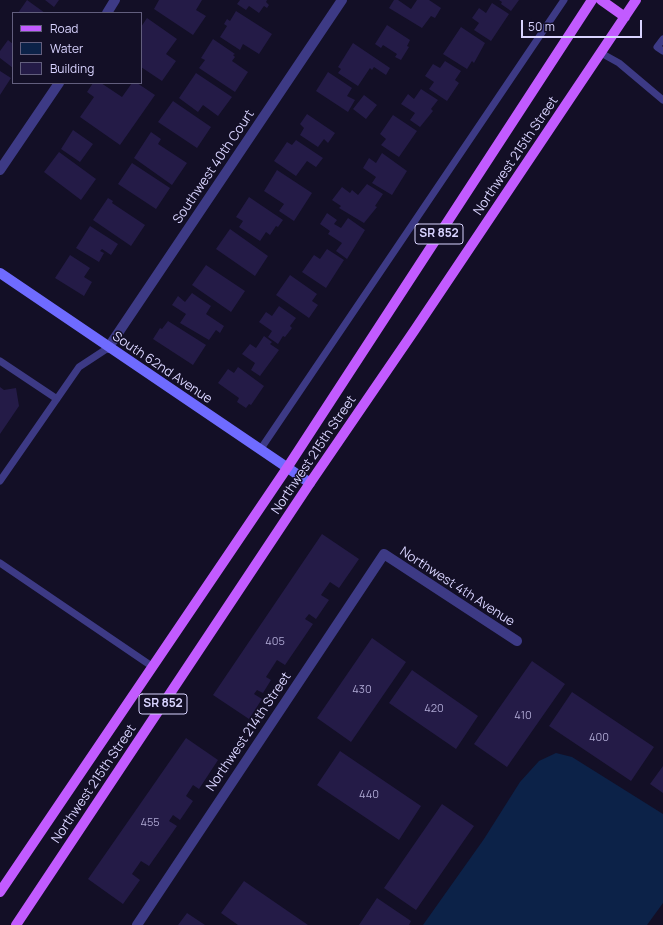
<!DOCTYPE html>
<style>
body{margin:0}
#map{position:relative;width:663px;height:925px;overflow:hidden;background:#130f26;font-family:Manrope,sans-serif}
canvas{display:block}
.legend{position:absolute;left:12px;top:12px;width:130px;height:72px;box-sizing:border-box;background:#130f26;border:1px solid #625e7d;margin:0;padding:5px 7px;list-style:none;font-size:12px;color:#d9d4ff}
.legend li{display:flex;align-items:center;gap:8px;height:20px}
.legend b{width:20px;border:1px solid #625e7d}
.scale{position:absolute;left:521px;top:20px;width:121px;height:18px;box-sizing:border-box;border:2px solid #d9d4ff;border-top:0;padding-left:5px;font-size:12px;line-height:14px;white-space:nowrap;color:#d9d4ff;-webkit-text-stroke:3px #130f26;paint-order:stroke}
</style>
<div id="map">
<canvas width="663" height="925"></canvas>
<ul class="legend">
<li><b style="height:5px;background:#c25bff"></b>Road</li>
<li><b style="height:11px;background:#0c2248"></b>Water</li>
<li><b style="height:11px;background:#241b47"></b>Building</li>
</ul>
<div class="scale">50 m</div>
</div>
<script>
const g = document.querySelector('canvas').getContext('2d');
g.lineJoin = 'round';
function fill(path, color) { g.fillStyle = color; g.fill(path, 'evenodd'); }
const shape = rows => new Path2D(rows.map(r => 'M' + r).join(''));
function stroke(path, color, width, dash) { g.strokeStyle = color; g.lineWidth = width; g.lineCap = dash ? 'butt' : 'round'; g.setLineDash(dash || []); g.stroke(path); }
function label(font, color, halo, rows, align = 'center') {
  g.font = font + ' Manrope,sans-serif'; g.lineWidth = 3; g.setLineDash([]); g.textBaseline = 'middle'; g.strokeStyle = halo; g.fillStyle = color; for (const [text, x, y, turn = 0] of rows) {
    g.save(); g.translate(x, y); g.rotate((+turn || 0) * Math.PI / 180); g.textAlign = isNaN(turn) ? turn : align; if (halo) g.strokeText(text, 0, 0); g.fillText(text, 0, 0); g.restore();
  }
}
fill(shape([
 [556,753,572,757,663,814,663,903,647,925,423,925,484,839,520,782,539,761]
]), '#0c2248');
fill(shape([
 [27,0,45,13,18,13],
 [45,0,59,0,54,7],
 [159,0,202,0,196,10,206,16,193,35,154,9],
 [240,0,267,0,266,2,269,5,267,8,264,6,259,13,249,6,246,10,237,4],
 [394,0,398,0,411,9,417,0,429,0,441,8,435,18,431,16,422,28,389,8],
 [499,0,519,0,511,11,501,4,502,2],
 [492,3,509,14,491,41,474,30,479,23,472,18,479,8,486,13],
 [236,11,272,34,259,54,243,44,240,50,220,37,227,26,224,24,227,19,230,21],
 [147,18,177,39,166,54,176,61,162,81,141,67,141,27],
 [387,25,410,40,407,46,409,47,401,60,395,57,397,54,383,45,381,48,375,44],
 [461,27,485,43,474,63,472,61,467,69,443,54],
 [213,39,235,54,233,55,235,57,232,61,248,72,235,92,199,68,205,60,201,58],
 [8,40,13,44,13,68,0,58,0,51],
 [353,43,390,68,386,75,374,67,372,70,370,68,358,86,338,73,341,69,338,67],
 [445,61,461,71,455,80,459,83,447,101,429,89,434,82,425,76,433,64,440,68],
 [0,71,11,78,0,95],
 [328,72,352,88,347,96,355,100,348,112,316,91],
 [196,73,232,97,218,116,203,105,198,112,179,98],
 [93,83,101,83,122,97,132,83,137,83,155,95,120,145,80,117,94,97,87,92],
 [421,89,438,100,431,109,433,111,420,127,410,120,415,113,401,104,408,94,414,99],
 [364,95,377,105,366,119,353,109],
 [173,101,211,127,197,148,158,122],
 [307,114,335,133,328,143,324,139,318,147,300,135,304,128,300,124],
 [393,115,417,131,399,157,381,145,386,139,380,134],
 [73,130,93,144,80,162,61,149],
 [151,132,161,139,158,144,187,163,172,185,134,158],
 [296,140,323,158,316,167,307,161,296,176,274,161,287,142,292,145],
 [59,152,96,179,81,200,44,172],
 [382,153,407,171,392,195,372,183,376,177,363,168,369,158,376,163],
 [132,163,170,188,156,209,118,184],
 [277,170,312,193,294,221,279,211,284,204,264,191],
 [367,184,383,194,375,206,377,207,364,223,339,208,341,206,332,200,342,187,350,193,352,190,358,195],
 [249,197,283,220,278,227,276,226,270,235,266,232,260,241,239,227,243,221,236,217],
 [108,198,113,201,112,203,145,225,131,246,93,220],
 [327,213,337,220,334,224,341,228,348,218,365,230,347,259,336,251,342,243,328,234,330,231,320,224],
 [90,226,118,244,111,255,102,249,100,251,104,253,99,262,76,248],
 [230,229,268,256,255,276,216,249],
 [327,249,344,260,326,288,302,272,314,255,320,259],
 [70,255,90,268,84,277,92,282,84,296,55,278],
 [206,265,245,291,231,312,192,285],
 [290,275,317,294,312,301,318,305,309,318,276,295],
 [192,293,211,306,206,314,224,326,220,333,216,330,209,340,180,323,186,314,172,305,178,296,185,302],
 [279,306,296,318,290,326,292,328,285,337,283,336,278,344,268,337,272,331,259,322,266,312,272,316],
 [168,321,206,345,193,365,153,339,160,328,162,329],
 [264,336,272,342,270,344,279,350,260,376,251,370,255,363,242,354,250,344,256,348],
 [238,367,264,386,251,405,249,404,246,408,237,402,239,398,218,383,228,369,234,373],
 [0,387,4,390,16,388,19,406,0,434],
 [322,534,359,559,339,588,330,582,321,595,329,600,316,619,309,614,305,619,313,624,285,665,277,660,266,677,271,680,263,693,257,690,254,694,262,699,249,719,213,695],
 [372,638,406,662,351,742,317,718],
 [532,661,565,684,507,767,474,744],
 [412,670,478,716,456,749,389,703],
 [572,692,654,747,631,781,549,726],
 [186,738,218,760,199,789,193,785,186,796,193,801,180,820,173,815,169,821,177,826,149,866,141,861,132,874,140,880,123,904,88,879],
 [340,751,421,806,399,840,317,785],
 [663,766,663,793,650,784],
 [442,804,474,826,416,910,384,888],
 [244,881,308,925,238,925,221,913],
 [377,898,411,921,409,925,359,925],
 [187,913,205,925,178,925]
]), '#241b47');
stroke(shape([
 [663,39,657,47,663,51],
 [601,53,619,63,663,100],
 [0,361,57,399],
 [260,450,564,0],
 [0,481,79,367,108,348],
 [0,563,153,667]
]), '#3d3a85', 7);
stroke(shape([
 [107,13,115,0],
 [0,170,59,83],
 [108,348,342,0],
 [137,925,384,554,517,641]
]), '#3d3a85', 10);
stroke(shape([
 [0,273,310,483]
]), '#6f6bff', 10);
stroke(shape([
 [601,0,625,17],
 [0,892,287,468,592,0],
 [16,925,310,483,414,331,636,0]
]), '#c25bff', 10);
label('11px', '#aca6d1', null, [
 ["405",275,642],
 ["430",362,690],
 ["420",434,709],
 ["410",523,716],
 ["400",599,738],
 ["440",369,795],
 ["455",150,823]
]);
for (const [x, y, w] of [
 [439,234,48],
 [163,704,48]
]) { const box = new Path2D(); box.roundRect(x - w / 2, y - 10, w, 20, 3); g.fillStyle = '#130f26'; g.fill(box); stroke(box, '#d9d4ff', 1); }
label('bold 12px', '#d9d4ff', null, [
 ["SR 852",439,234],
 ["SR 852",163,704]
]);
label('13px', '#d9d4ff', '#130f26', [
 ["Northwest 215th Street",516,156,-56],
 ["Southwest 40th Court",214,167,-56],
 ["South 62nd Avenue",162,368,34],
 ["Northwest 215th Street",314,455,-56],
 ["Northwest 4th Avenue",457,587,33],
 ["Northwest 214th Street",249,732,-56],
 ["Northwest 215th Street",94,784,-56]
]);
</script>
